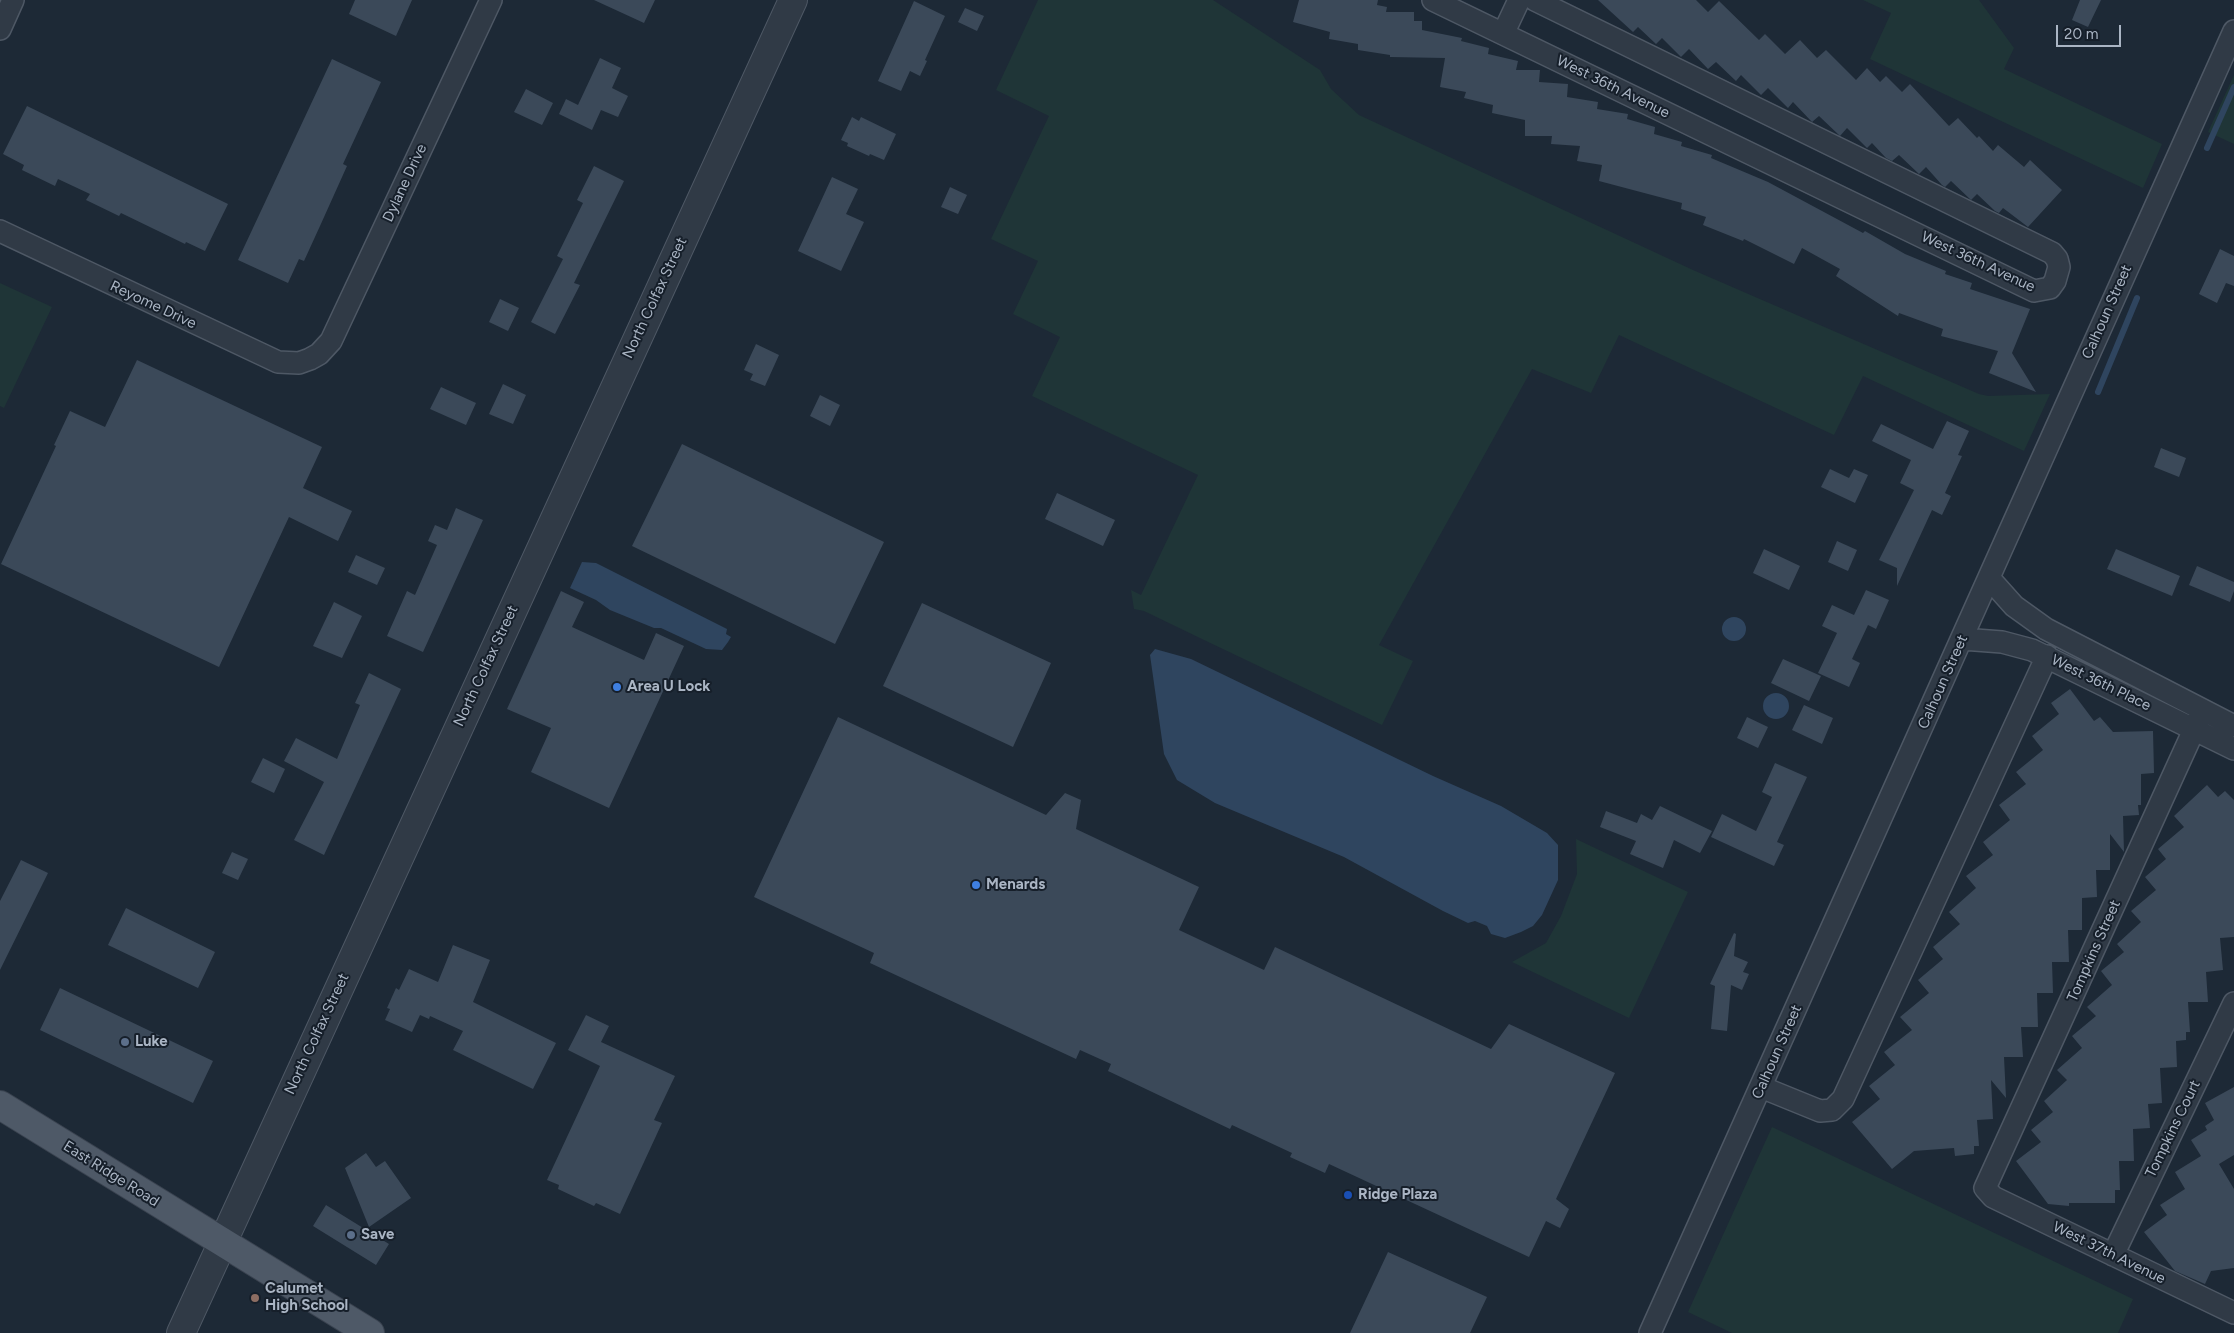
<!DOCTYPE html>
<style>
body{margin:0}
#map{position:relative;width:2234px;height:1333px;overflow:hidden;background:#1d2936;font-family:Figtree,sans-serif}
canvas{display:block}
.scale{position:absolute;left:2056px;top:25px;width:65px;height:22px;box-sizing:border-box;border:2px solid #aab5c4;border-top:0;padding-left:6px;font-size:15px;line-height:18px;white-space:nowrap;color:#aab5c4;-webkit-text-stroke:4px #161f2a;paint-order:stroke}
</style>
<div id="map">
<canvas width="2234" height="1333"></canvas>
<div class="scale">20 m</div>
</div>
<script>
const g = document.querySelector('canvas').getContext('2d');
g.lineJoin = 'round';
function fill(path, color) { g.fillStyle = color; g.fill(path, 'evenodd'); }
const shape = rows => new Path2D(rows.map(r => 'M' + r).join(''));
function stroke(path, color, width, dash) { g.strokeStyle = color; g.lineWidth = width; g.lineCap = dash ? 'butt' : 'round'; g.setLineDash(dash || []); g.stroke(path); }
function label(font, color, halo, rows, align = 'center') {
  g.font = font + ' Figtree,sans-serif'; g.lineWidth = 4; g.setLineDash([]); g.textBaseline = 'middle'; g.strokeStyle = halo; g.fillStyle = color; for (const [text, x, y, turn = 0] of rows) {
    g.save(); g.translate(x, y); g.rotate((+turn || 0) * Math.PI / 180); g.textAlign = isNaN(turn) ? turn : align; if (halo) g.strokeText(text, 0, 0); g.fillText(text, 0, 0); g.restore();
  }
}
fill(shape([
 [1038,0,1213,0,1320,70,1331,89,1359,115,1693,270,1979,394,1988,396,2050,394,2024,451,1863,376,1834,435,1619,335,1591,393,1532,369,1379,645,1413,661,1382,725,1202,639,1144,611,1134,609,1131,590,1141,595,1198,475,1032,396,1060,337,1013,314,1038,261,991,239,1049,116,996,90],
 [1863,0,1979,0,2014,48,2004,69,2162,144,2143,188,1870,59,1891,13],
 [2234,75,2234,144,2208,132],
 [0,283,52,307,4,408,0,406],
 [1576,839,1688,892,1629,1018,1512,962,1546,943,1561,916,1577,874],
 [1772,1127,2133,1299,2118,1333,1732,1333,1688,1312]
]), '#1f3537');
fill(shape([
 [582,562,596,563,727,629,726,634,731,637,728,642,722,650,706,649,661,628,654,628,610,610,596,600,570,588],
 '1722 629a12 12 0 1 1 24 0a12 12 0 1 1-24 0Z',
 [1155,649,1191,659,1433,776,1501,806,1547,833,1558,845,1558,880,1542,915,1533,926,1521,932,1505,938,1491,934,1487,926,1475,921,1468,923,1443,911,1344,857,1215,803,1177,780,1164,754,1150,655],
 '1763 706a13 13 0 1 1 26 0a13 13 0 1 1-26 0Z'
]), '#2f455f');
stroke(shape([
 [2207,148,2234,87],
 [2098,392,2137,298]
]), '#2f455f', 6);
fill(shape([
 [355,0,412,0,396,36,349,14],
 [594,0,655,0,644,23],
 [1299,0,1378,0,1377,5,1387,7,1386,12,1414,12,1414,21,1422,21,1422,30,1462,38,1461,41,1489,48,1488,54,1518,61,1516,70,1540,70,1539,82,1568,84,1567,97,1598,102,1597,109,1628,114,1627,119,1655,127,1654,134,1682,142,1681,146,1712,155,1711,158,1768,182,1863,233,1865,231,1905,254,1946,271,1945,274,1972,283,1970,289,2030,309,2012,353,2036,392,1989,373,1998,351,1941,336,1943,329,1899,313,1898,316,1836,276,1840,269,1802,248,1794,264,1744,239,1743,241,1703,225,1706,217,1681,209,1682,203,1599,181,1602,165,1577,161,1580,146,1551,144,1552,136,1525,136,1525,120,1492,113,1493,105,1464,98,1466,92,1440,87,1445,58,1390,57,1390,55,1358,50,1358,44,1329,39,1330,32,1293,22],
 [1598,0,1696,0,1708,12,1719,1,1759,40,1765,34,1785,54,1800,40,1817,58,1826,50,1856,80,1867,68,1880,82,1886,76,1902,92,1910,84,1949,126,1958,118,1977,138,1979,136,1993,151,1998,145,2024,167,2030,160,2062,190,2028,227,2003,208,1999,213,1995,211,1977,194,1971,200,1951,181,1945,187,1942,185,1926,167,1919,174,1899,155,1892,161,1886,158,1872,143,1867,148,1847,128,1840,136,1819,116,1812,122,1793,102,1788,108,1768,88,1761,95,1741,75,1736,81,1716,62,1708,69,1689,49,1681,57,1662,38,1656,44,1638,27,1633,32],
 [2080,0,2101,0,2088,27,2072,20],
 [914,1,945,16,925,60,927,61,920,76,910,71,901,91,878,81],
 [965,8,984,16,977,31,958,22],
 [600,58,621,68,612,88,628,96,618,117,601,110,592,130,559,114,566,99,578,105],
 [332,59,381,82,343,164,347,166,320,226,304,261,299,259,288,283,238,260],
 [526,89,553,103,542,125,514,112],
 [27,106,228,204,205,251,186,242,185,244,121,213,119,216,86,200,90,194,58,179,55,186,22,170,24,165,3,154],
 [852,117,859,121,861,117,896,134,884,160,870,154,869,156,847,146,848,143,841,140],
 [594,166,624,181,574,283,580,285,555,334,531,322,563,259,557,256,583,203,577,200],
 [832,177,858,189,846,214,864,222,841,271,798,251],
 [950,187,967,195,958,214,941,207],
 [2220,249,2234,256,2234,286,2226,283,2217,303,2199,294],
 [500,299,519,308,508,331,489,322],
 [756,344,779,355,765,386,750,380,753,374,744,370],
 [137,360,322,447,303,488,352,511,338,541,289,517,219,667,1,564,56,446,54,445,70,411,105,427],
 [503,384,526,395,513,424,489,414],
 [441,387,476,403,466,425,430,409],
 [820,395,840,405,830,426,810,416],
 [1947,421,1969,431,1958,455,1962,456,1945,493,1951,496,1942,515,1932,510,1897,586,1897,568,1879,560,1914,490,1900,483,1911,460,1872,441,1881,424,1933,449],
 [682,444,884,542,835,644,632,546],
 [2161,448,2186,458,2179,477,2154,467],
 [1830,469,1849,478,1854,469,1868,475,1855,503,1821,487],
 [1057,493,1115,520,1103,546,1045,519],
 [456,508,483,520,423,652,387,636,407,591,415,595,437,545,428,541,435,525,447,530],
 [1837,541,1857,550,1848,571,1828,562],
 [1764,549,1800,566,1789,590,1753,573],
 [2116,549,2180,576,2172,596,2107,569],
 [356,555,385,568,377,585,348,572],
 [2197,566,2234,582,2234,591,2230,602,2189,585],
 [1866,590,1889,600,1876,629,1868,625,1852,659,1860,663,1849,687,1818,673,1837,633,1822,626,1832,605,1854,615],
 [561,591,584,602,572,627,644,660,656,633,684,646,609,808,531,772,551,728,507,709],
 [334,602,362,616,342,658,313,646],
 [922,603,1051,663,1013,747,883,686],
 [1783,659,1821,676,1809,701,1771,683],
 [369,673,401,689,324,855,294,840,324,782,284,761,296,738,337,759,360,705,355,703],
 [2070,689,2094,721,2100,717,2113,732,2153,731,2154,773,2141,774,2141,805,2138,805,2139,815,2123,816,2124,852,2110,834,2110,870,2096,870,2097,897,2082,898,2082,930,2068,930,2069,962,2052,962,2053,993,2037,993,2038,1027,2021,1027,2023,1057,2004,1057,2006,1098,1991,1080,1993,1119,1977,1120,1979,1146,1974,1146,1974,1154,1955,1156,1954,1148,1914,1151,1892,1169,1852,1122,1880,1099,1869,1086,1895,1065,1884,1052,1912,1030,1900,1017,1929,993,1918,980,1943,959,1933,947,1960,924,1949,912,1976,888,1966,876,1993,855,1983,842,2010,820,1999,805,2026,784,2016,772,2043,750,2032,736,2059,714,2051,703],
 [1804,705,1833,718,1822,744,1792,730],
 [838,717,1046,815,1065,793,1081,800,1076,829,1199,887,1179,930,1264,970,1275,947,1491,1049,1509,1024,1615,1073,1556,1199,1569,1209,1560,1228,1546,1221,1529,1257,1329,1164,1325,1173,1290,1157,1292,1153,1232,1125,1230,1129,1108,1071,1111,1064,1080,1050,1076,1059,870,963,874,953,754,897],
 [1747,717,1768,727,1758,748,1737,738],
 [263,758,285,769,274,793,251,782],
 [1775,763,1807,777,1777,842,1784,845,1774,866,1711,837,1722,814,1756,831,1772,797,1762,792],
 [2207,785,2218,797,2225,791,2234,800,2234,937,2220,938,2223,970,2206,972,2208,1002,2188,1002,2190,1032,2186,1032,2186,1040,2176,1041,2177,1067,2160,1068,2162,1103,2148,1104,2150,1128,2133,1129,2134,1161,2119,1161,2120,1190,2115,1190,2115,1203,2069,1203,2069,1206,2048,1204,2016,1161,2041,1142,2031,1130,2053,1112,2044,1101,2067,1080,2057,1070,2082,1048,2072,1036,2096,1016,2087,1007,2112,985,2101,971,2124,952,2117,944,2141,922,2131,911,2156,890,2145,877,2166,859,2158,849,2184,827,2174,816],
 [1660,806,1712,831,1700,853,1674,840,1663,868,1630,854,1636,841,1600,827,1606,811,1637,823,1641,814,1652,820],
 [232,852,248,859,238,880,222,873],
 [21,860,48,873,0,970,0,901],
 [126,908,215,952,198,988,108,945],
 [1734,933,1736,934,1734,956,1748,962,1743,972,1749,974,1742,990,1731,985,1727,1031,1711,1029,1715,986,1710,984],
 [453,945,490,960,473,1002,556,1043,533,1089,453,1050,463,1031,430,1016,429,1019,420,1015,412,1032,385,1020,390,1009,387,1008,396,988,399,990,409,969,438,982],
 [60,988,213,1061,193,1103,40,1030],
 [586,1015,609,1026,601,1042,675,1076,654,1120,662,1123,620,1214,596,1203,594,1206,558,1189,559,1185,547,1180,600,1066,568,1050],
 [2234,1087,2234,1155,2219,1164,2234,1189,2234,1268,2211,1271,2205,1284,2175,1271,2144,1232,2167,1215,2160,1205,2185,1189,2175,1172,2201,1156,2191,1140,2207,1130,2205,1126,2214,1120,2205,1103],
 [366,1153,376,1167,385,1161,411,1198,369,1227,345,1168],
 [326,1205,389,1244,376,1265,313,1226],
 [1388,1252,1487,1297,1470,1333,1350,1333]
]), '#3b4959');
const minor = shape([
 [1433,0,2034,291,2050,288,2055,281,2059,267,2057,259,2052,253,1535,0],
 [0,29,13,0],
 [1503,34,1519,0],
 [0,231,278,362,299,363,310,359,319,354,331,341,491,0],
 [1989,578,2014,606,2046,629,2234,726],
 [1962,639,2002,642,2032,650,2234,749],
 [2203,710,1985,1188,1993,1197,2234,1313],
 [1761,1087,1820,1111,1832,1110,1843,1099,2047,656],
 [2113,1255,2234,1003],
 [1650,1333,2234,31]
]);
const tertiary = shape([
 [181,1333,793,0]
]);
const primary = shape([
 [0,1105,370,1333]
]);
stroke(minor, '#4e5865', 24);
stroke(tertiary, '#4e5865', 30);
stroke(primary, '#3a4350', 30);
stroke(minor, '#303a46', 21);
stroke(tertiary, '#303a46', 28);
stroke(primary, '#4e5967', 28);
for (const [x, y, r, color] of [
 [617,687,5,"#3f7fe0"],
 [976,885,5,"#3f7fe0"],
 [125,1042,5,"#5c6f8a"],
 [1348,1195,5,"#1a4fb4"],
 [351,1235,5,"#5c6f8a"],
 [255,1298,5,"#8d6e63"]
]) { const dot = new Path2D(); dot.arc(x, y, r, 0, 2 * Math.PI); g.fillStyle = color; g.fill(dot); stroke(dot, '#161f2a', 2); }
label('15px', '#aab5c4', '#161f2a', [
 ["West 36th Avenue",1613,87,26],
 ["Dylane Drive",405,183,-65],
 ["West 36th Avenue",1978,262,25],
 ["North Colfax Street",655,298,-65],
 ["Reyome Drive",153,305,25],
 ["Calhoun Street",2107,312,-66],
 ["North Colfax Street",486,666,-65],
 ["Calhoun Street",1943,682,-66],
 ["West 36th Place",2101,683,26],
 ["Tompkins Street",2094,951,-66],
 ["North Colfax Street",317,1034,-65],
 ["Calhoun Street",1777,1052,-66],
 ["Tompkins Court",2173,1129,-64],
 ["East Ridge Road",111,1174,32],
 ["West 37th Avenue",2109,1253,26]
]);
label('bold 15px', '#aab5c4', '#161f2a', [
 ["Area U Lock",627,687],
 ["Menards",986,885],
 ["Luke",135,1042],
 ["Ridge Plaza",1358,1195],
 ["Save",361,1235],
 ["Calumet",265,1289],
 ["High School",265,1306]
], 'left');
</script>
